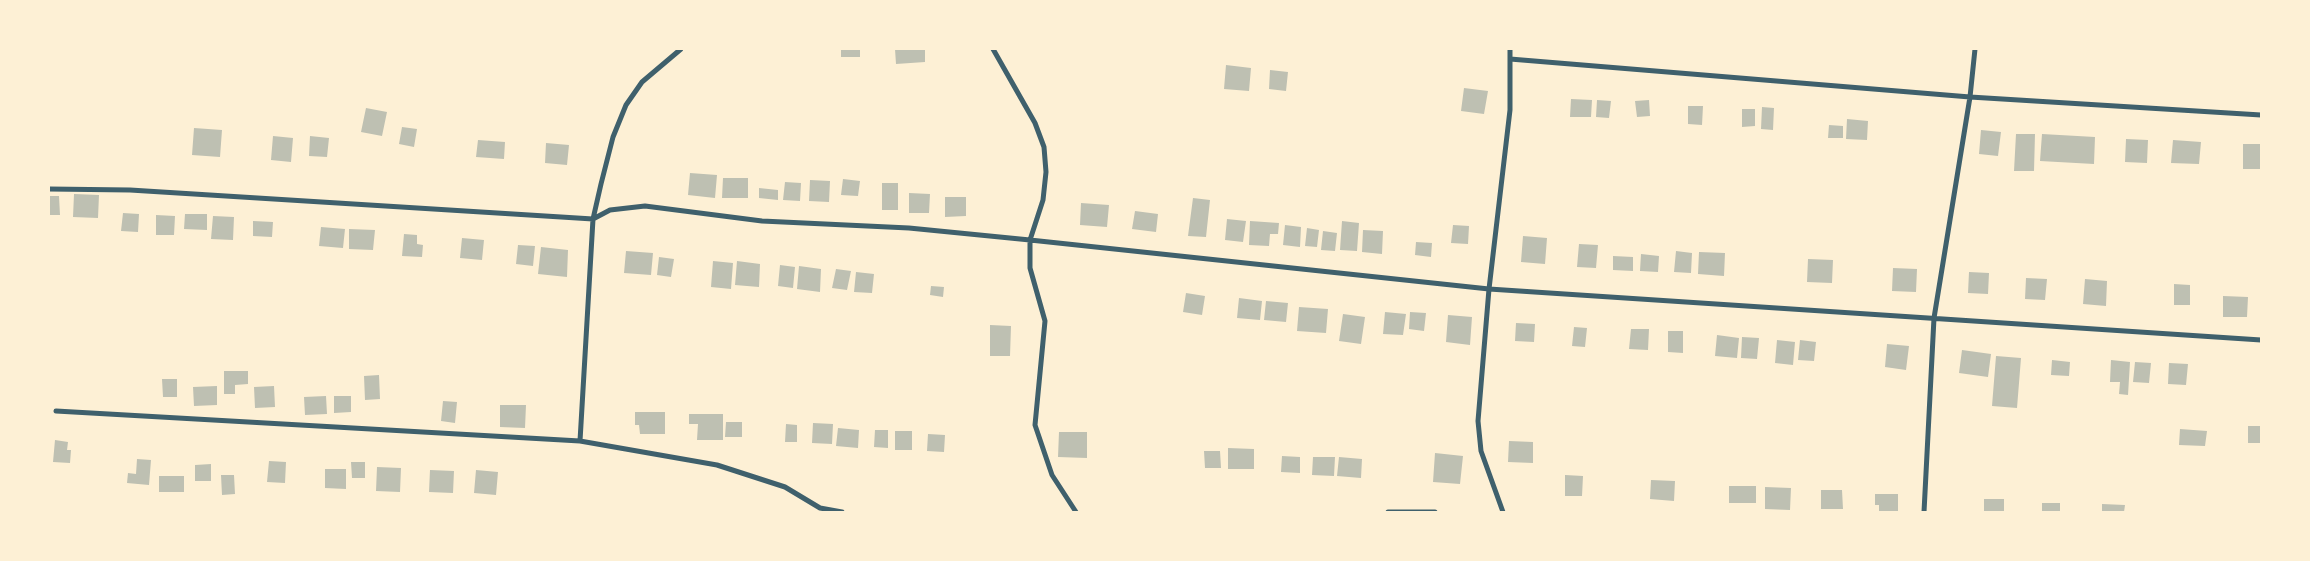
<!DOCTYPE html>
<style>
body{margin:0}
#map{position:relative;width:2310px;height:561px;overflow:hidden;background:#fdf0d5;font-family:Helvetica,sans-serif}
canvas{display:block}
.frame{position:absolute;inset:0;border:50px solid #fdf0d5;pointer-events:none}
</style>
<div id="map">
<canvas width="2310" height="561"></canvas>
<div class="frame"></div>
</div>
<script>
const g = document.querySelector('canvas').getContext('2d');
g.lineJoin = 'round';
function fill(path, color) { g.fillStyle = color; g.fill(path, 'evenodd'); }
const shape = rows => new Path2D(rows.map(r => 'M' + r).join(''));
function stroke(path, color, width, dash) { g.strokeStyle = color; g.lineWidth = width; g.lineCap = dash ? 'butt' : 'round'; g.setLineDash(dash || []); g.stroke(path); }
fill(shape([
 [841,49,860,49,860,57,841,57],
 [895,49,925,49,925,62,896,64],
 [1226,65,1251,68,1249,91,1224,89],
 [1270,70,1288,72,1286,91,1269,89],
 [1464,88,1488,91,1484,114,1461,111],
 [1571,99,1592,100,1591,117,1570,117],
 [1597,100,1611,101,1609,118,1596,117],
 [1649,100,1650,116,1637,117,1635,101],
 [1688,106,1703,106,1702,125,1688,124],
 [1762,107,1774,108,1773,130,1761,129],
 [366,108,387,112,382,136,361,132],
 [1742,109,1755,109,1755,126,1742,127],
 [1847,119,1868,121,1867,140,1846,139],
 [1829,125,1843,126,1843,138,1828,138],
 [402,127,417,129,414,147,399,144],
 [194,128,222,130,220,157,192,155],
 [1981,130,2001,132,1998,156,1979,154],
 [2016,134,2035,134,2034,171,2014,171],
 [2042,134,2095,137,2094,164,2040,161],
 [273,136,293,138,291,162,271,160],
 [310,136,329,138,327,157,309,156],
 [2126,139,2148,140,2147,163,2125,162],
 [478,140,505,142,504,159,476,157],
 [2173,140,2201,142,2199,164,2171,163],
 [546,143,569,145,567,165,545,163],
 [2243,144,2261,144,2260,169,2243,169],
 [690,173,717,175,715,198,688,195],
 [723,178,748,178,748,198,722,198],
 [843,179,860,181,858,196,841,195],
 [810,180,830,181,829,202,809,201],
 [785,182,801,183,800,201,783,200],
 [882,183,898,183,898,210,882,210],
 [759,188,778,190,778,200,759,198],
 [909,193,930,194,929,213,909,213],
 [74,194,99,195,98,218,73,217],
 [49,196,59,196,60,215,49,215],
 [945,197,966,197,966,216,945,217],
 [1193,198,1210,200,1206,237,1188,236],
 [1081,203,1109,205,1107,227,1080,225],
 [1135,211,1158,214,1156,232,1132,229],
 [123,213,139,214,138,232,121,231],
 [185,214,207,214,207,230,184,229],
 [156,215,175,216,174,235,156,235],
 [213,216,234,217,233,240,211,239],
 [1227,219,1246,221,1243,242,1225,240],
 [253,221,273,222,272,237,253,236],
 [1250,221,1279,223,1278,234,1270,234,1269,246,1249,245],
 [1342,221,1359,223,1357,251,1340,250],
 [1285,225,1301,227,1300,247,1283,245],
 [1453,225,1469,226,1468,244,1451,243],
 [321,227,345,229,343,248,319,246],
 [1307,228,1319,230,1317,247,1305,246],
 [349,229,375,230,373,250,349,249],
 [1363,230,1383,231,1382,254,1362,252],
 [1323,231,1337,233,1335,251,1321,250],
 [404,234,417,235,417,244,423,245,422,257,402,256],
 [1523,236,1547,238,1545,264,1521,262],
 [462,238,484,240,482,260,460,258],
 [1416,242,1432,243,1431,257,1415,255],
 [1579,244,1598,245,1596,268,1577,267],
 [518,245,535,246,533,266,516,264],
 [541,247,568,250,567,277,538,274],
 [626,251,653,253,651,275,624,273],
 [1676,251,1692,253,1691,273,1674,272],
 [1699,252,1725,253,1724,276,1698,274],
 [1641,254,1659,256,1658,272,1640,271],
 [1613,256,1633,257,1633,271,1613,270],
 [659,257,674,259,671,277,657,275],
 [1808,259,1833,260,1832,283,1807,282],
 [713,261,733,263,731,289,711,287],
 [737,261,760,264,759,287,735,285],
 [780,265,795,267,793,288,778,286],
 [799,266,821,269,820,292,797,289],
 [1893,268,1917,269,1916,292,1892,291],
 [836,269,851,271,847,290,832,288],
 [856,272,874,274,872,293,854,292],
 [1969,272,1989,273,1988,294,1968,293],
 [2026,278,2047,279,2045,300,2025,299],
 [2085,279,2107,281,2106,306,2083,304],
 [2174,284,2190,285,2190,305,2174,305],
 [931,286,944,287,943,297,930,295],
 [1186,293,1205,296,1202,315,1183,312],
 [2223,296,2248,297,2247,317,2223,317],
 [1239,298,1262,301,1260,320,1237,318],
 [1266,301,1288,303,1286,322,1264,320],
 [1299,307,1328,309,1326,333,1297,331],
 [1385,312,1406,314,1403,335,1383,334],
 [1410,312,1426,313,1424,331,1409,329],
 [1343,314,1365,317,1361,344,1339,341],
 [1448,315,1472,317,1470,345,1446,342],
 [1516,323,1535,324,1534,342,1515,341],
 [990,325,1011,326,1010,356,990,356],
 [1574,327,1587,328,1585,347,1572,346],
 [1631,329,1649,329,1648,350,1629,349],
 [1668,331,1683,331,1683,353,1668,352],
 [1717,335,1739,338,1737,358,1715,356],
 [1742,337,1759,338,1757,359,1741,358],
 [1777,340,1795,342,1793,365,1775,363],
 [1800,340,1816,342,1814,361,1798,360],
 [1887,344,1909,346,1906,370,1885,367],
 [1962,350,1991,354,1988,377,1959,373],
 [1996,356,2021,358,2017,408,1992,406],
 [2052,360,2070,362,2069,376,2051,375],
 [2111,360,2130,362,2128,395,2119,394,2120,382,2110,382],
 [2135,362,2151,363,2149,383,2133,382],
 [2169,363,2188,364,2186,385,2168,384],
 [224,371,248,371,248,384,235,385,235,394,224,394],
 [379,375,380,399,365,400,364,376],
 [162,379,177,379,177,397,163,397],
 [217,386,217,405,194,406,193,387],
 [274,386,275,407,255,408,254,387],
 [326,396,327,414,305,415,304,397],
 [334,396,351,396,351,412,334,413],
 [443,401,457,402,455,423,441,421],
 [500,405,526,405,525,428,500,427],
 [635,412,665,412,665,434,640,434,639,425,635,425],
 [689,414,723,414,723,440,697,440,698,424,689,424],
 [726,422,742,422,742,437,725,437],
 [813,423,833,424,832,444,812,443],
 [786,424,797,425,797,442,785,442],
 [2248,426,2261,426,2261,443,2248,443],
 [838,428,859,430,858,448,836,446],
 [2180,429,2207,431,2205,446,2179,445],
 [875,430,888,430,888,448,874,447],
 [895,431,912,431,912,450,895,450],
 [1059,432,1087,432,1087,458,1058,457],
 [928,434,945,435,944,452,927,451],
 [55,440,68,442,67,450,71,450,70,463,53,462],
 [1509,441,1533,442,1533,463,1508,462],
 [1228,448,1254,449,1254,469,1228,469],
 [1204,451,1220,451,1221,468,1205,468],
 [1435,453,1463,456,1460,484,1433,482],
 [1282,456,1300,457,1300,473,1281,472],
 [1313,457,1335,457,1334,476,1312,475],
 [1339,457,1362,459,1361,478,1337,476],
 [137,459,151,460,149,485,127,483,128,473,136,474],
 [269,461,286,462,285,483,267,482],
 [351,462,365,462,365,478,352,478],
 [211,464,211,481,195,481,195,465],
 [377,467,401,468,400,492,376,491],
 [325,469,346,469,346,489,325,488],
 [430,470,454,471,453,493,429,492],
 [476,470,498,472,496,495,474,493],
 [221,475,234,475,235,494,222,495],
 [1565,475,1583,476,1582,496,1565,496],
 [159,476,184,476,184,492,159,492],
 [1651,480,1675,481,1674,501,1650,499],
 [1729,486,1756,486,1756,503,1729,503],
 [1765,487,1791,488,1790,510,1765,509],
 [1821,490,1842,490,1843,509,1821,509],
 [1875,494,1898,494,1898,512,1879,512,1879,505,1875,505],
 [1984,499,2004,499,2004,512,1984,512],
 [2042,503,2060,503,2060,512,2042,512],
 [2102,504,2125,505,2124,512,2102,512]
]), '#bec0b2');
stroke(shape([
 [993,49,1035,123,1044,147,1046,172,1043,200,1030,240,1030,268,1045,321,1035,425,1052,475,1076,512],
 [1510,59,1970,97,2261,115],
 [49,189,130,190,593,219,610,210,645,206,762,221,909,228,1030,240,1489,289,2261,340],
 [56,411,580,441,717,465,785,487,820,508,842,512],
 [580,441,593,219,601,184,613,137,626,105,642,82,681,49],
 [1388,512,1435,512],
 [1503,512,1481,451,1478,421,1489,289,1510,110,1510,49],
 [1924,512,1934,318,1970,97,1975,49]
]), '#3f606c', 5);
</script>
